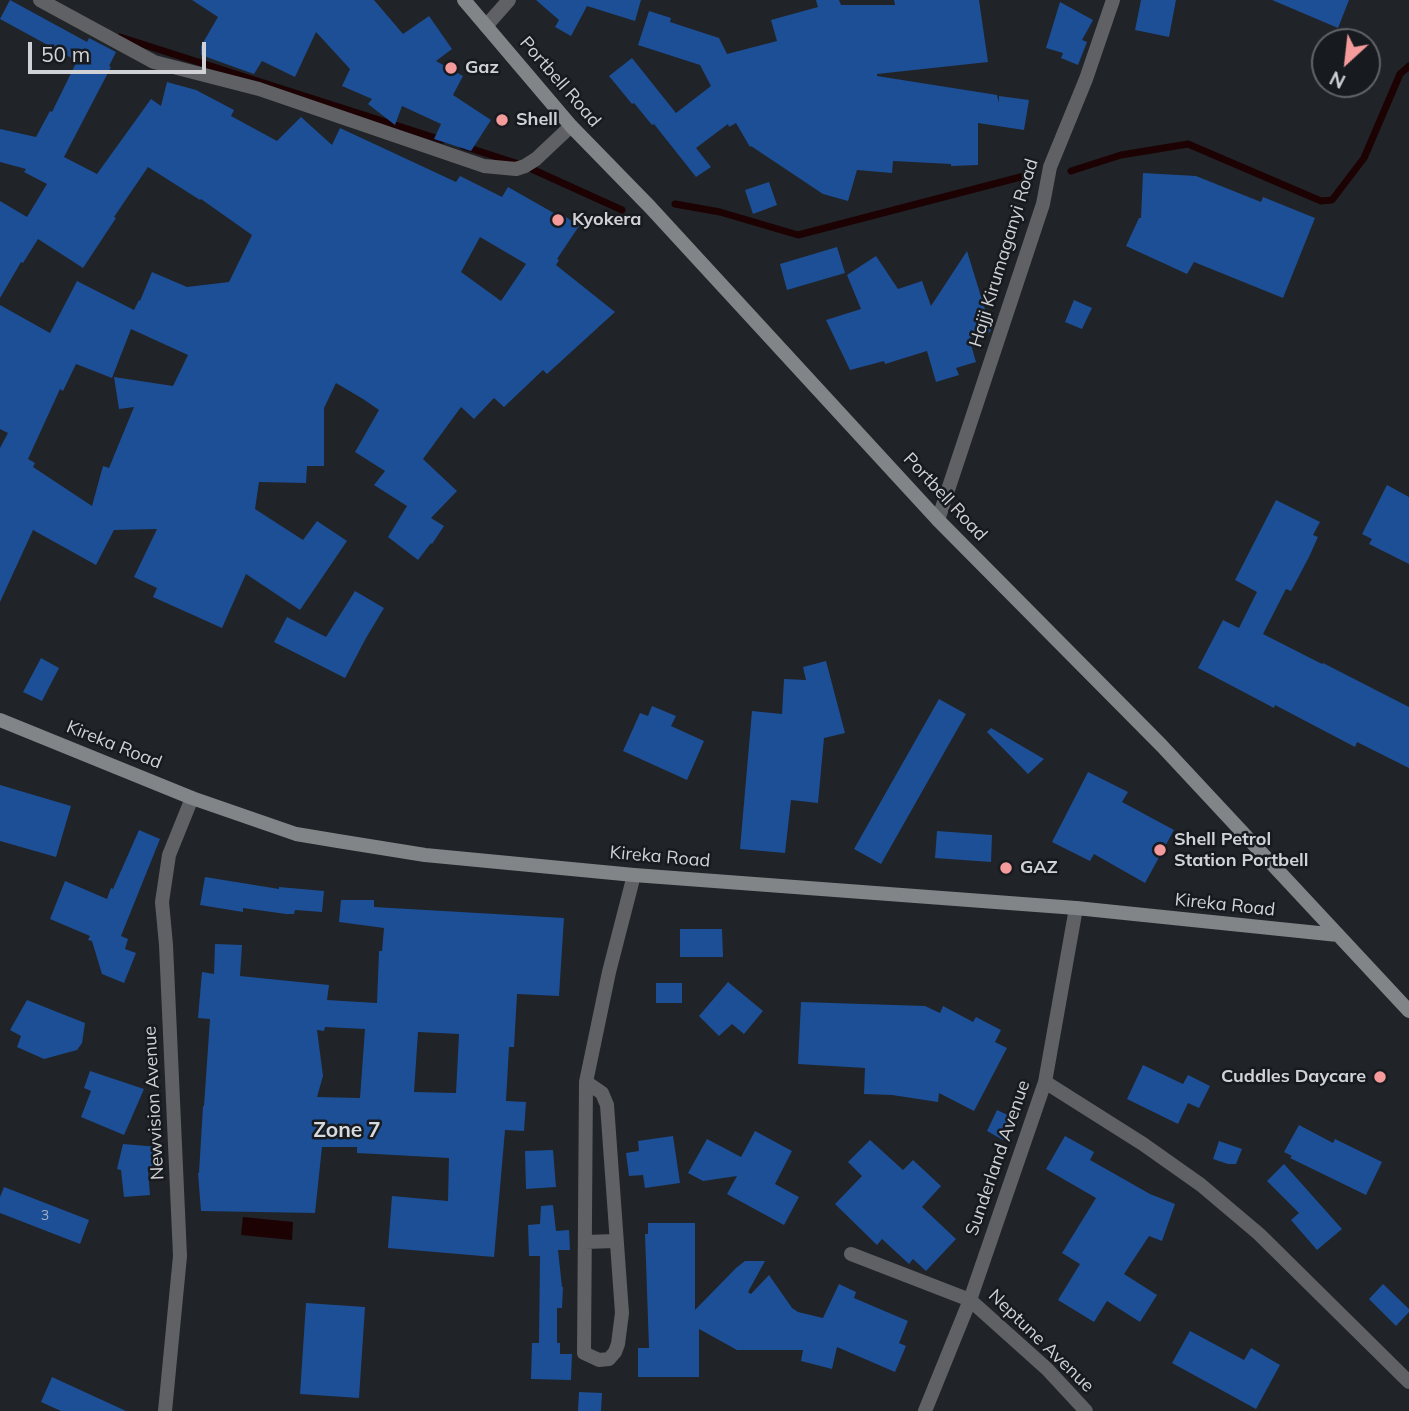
<!DOCTYPE html>
<style>
body{margin:0}
#map{position:relative;width:1409px;height:1411px;overflow:hidden;background:#202327;font-family:Mulish,sans-serif}
canvas{display:block}
.north{position:absolute;left:1311px;top:28px;width:70px;height:70px;box-sizing:border-box;background:#171a1e;border:2px solid #616467;border-radius:50%;rotate:207deg;font-size:19px;font-weight:700;line-height:28px;text-align:center;color:#d0d2d5}
.north::after{content:'';display:block;margin:auto;width:24px;height:32px;background:#f59b9c;clip-path:polygon(50% 0,100% 100%,50% 72%,0 100%)}
.scale{position:absolute;left:28px;top:42px;width:178px;height:32px;box-sizing:border-box;border:4px solid #d0d2d5;border-top:0;padding-left:9px;font-size:21px;line-height:24px;white-space:nowrap;color:#d0d2d5;-webkit-text-stroke:5px #171a1e;paint-order:stroke}
</style>
<div id="map">
<canvas width="1409" height="1411"></canvas>
<div class="north">N</div>
<div class="scale">50 m</div>
</div>
<script>
const g = document.querySelector('canvas').getContext('2d');
g.lineJoin = 'round';
function fill(path, color) { g.fillStyle = color; g.fill(path, 'evenodd'); }
const shape = rows => new Path2D(rows.map(r => 'M' + r).join(''));
function stroke(path, color, width, dash) { g.strokeStyle = color; g.lineWidth = width; g.lineCap = dash ? 'butt' : 'round'; g.setLineDash(dash || []); g.stroke(path); }
function label(font, color, halo, rows, align = 'center') {
  g.font = font + ' Mulish,sans-serif'; g.lineWidth = 5; g.setLineDash([]); g.textBaseline = 'middle'; g.strokeStyle = halo; g.fillStyle = color; for (const [text, x, y, turn = 0] of rows) {
    g.save(); g.translate(x, y); g.rotate((+turn || 0) * Math.PI / 180); g.textAlign = isNaN(turn) ? turn : align; if (halo) g.strokeText(text, 0, 0); g.fillText(text, 0, 0); g.restore();
  }
}
fill(shape([
 [243,1217,293,1222,292,1240,241,1235]
]), '#1d0204');
stroke(shape([
 [120,37,442,140],
 [463,146,525,166,622,210],
 [1071,171,1121,155,1188,144,1321,201,1332,200,1364,158,1400,74,1409,66],
 [675,204,720,212,798,235,1032,174]
]), '#1d0204', 7);
fill(shape([
 [10,0,87,42,89,38,116,52,109,66,111,67,64,157,97,174,151,99,161,106,167,82,196,90,234,110,231,116,277,141,301,117,332,145,340,128,456,182,460,176,502,197,508,187,559,216,560,213,579,226,557,259,559,260,556,265,615,312,547,374,543,370,504,407,494,398,474,419,461,407,423,459,457,491,431,518,444,526,432,544,431,543,418,560,388,537,407,506,374,485,385,471,355,452,379,410,363,399,336,383,324,408,324,466,307,466,306,483,259,482,255,509,303,540,317,521,347,541,300,610,246,574,222,628,153,597,157,588,134,577,157,529,114,530,96,565,33,530,0,602,0,448,8,433,0,429,0,305,50,333,77,281,134,310,139,300,140,301,152,272,187,287,229,282,252,235,201,199,200,200,148,167,114,217,116,218,83,268,38,239,23,263,21,262,0,298,0,201,27,217,47,184,24,172,26,169,0,162,0,129,36,137,50,111,52,112,77,61,0,19],
 [480,237,526,264,501,301,461,272],
 [131,329,188,355,173,386,114,377,119,409,134,407,109,468,103,466,92,506,33,467,35,463,28,459,60,389,63,391,76,364,112,378],
 [192,0,374,0,403,34,429,16,452,49,436,61,463,76,453,95,491,120,471,151,434,139,441,124,402,106,395,125,368,104,372,99,342,86,350,69,316,32,295,77,262,61,254,74,201,55,201,46,218,17],
 [536,0,641,0,635,21,587,6,571,36,555,27,559,20],
 [816,0,839,0,841,5,895,5,894,0,979,0,988,62,877,74,877,76,997,95,999,103,999,96,1029,100,1024,130,978,123,978,165,951,166,951,164,893,161,892,173,857,170,848,201,823,194,751,146,750,147,736,123,729,127,728,124,696,148,711,167,696,177,654,124,652,125,634,103,632,104,609,76,632,58,676,113,711,86,700,65,638,45,649,11,671,18,670,22,719,38,727,54,777,41,771,20,818,7],
 [1141,0,1176,0,1169,37,1135,30],
 [1272,0,1349,0,1338,28],
 [1060,2,1093,20,1082,40,1087,42,1078,65,1061,58,1063,53,1046,48],
 [1143,173,1196,176,1261,202,1263,197,1315,218,1283,298,1194,262,1187,274,1126,246,1139,218,1141,218],
 [769,182,777,205,753,214,745,190],
 [837,247,845,273,787,290,780,264],
 [967,251,991,329,990,332,969,338,976,362,956,368,959,375,936,382,927,351,885,364,884,361,850,370,826,320,861,309,847,275,876,256,898,289,922,281,931,306],
 [1074,300,1092,308,1082,329,1065,322],
 [1387,485,1409,497,1409,564,1369,544,1372,539,1362,534],
 [1276,500,1320,522,1313,535,1318,537,1309,557,1291,591,1286,589,1263,634,1322,664,1323,663,1409,707,1409,768,1357,742,1355,747,1275,705,1274,708,1198,668,1223,620,1239,628,1257,592,1235,580],
 [355,591,384,608,366,638,345,678,274,642,287,617,326,637],
 [41,658,59,668,42,701,23,692],
 [826,661,845,733,824,738,818,803,791,800,785,853,740,849,752,711,782,714,784,679,806,680,803,667],
 [939,699,966,714,881,864,854,849],
 [652,706,676,716,671,726,704,741,687,780,623,751,640,713,648,716],
 [991,728,1044,759,1028,774,987,732],
 [1088,772,1128,792,1122,802,1174,830,1145,883,1094,854,1090,861,1052,842],
 [0,785,71,806,56,857,0,841],
 [139,830,160,839,121,936,128,939,125,949,136,953,124,983,102,974,92,941,88,940,90,936,50,919,65,881,107,899,111,888,113,889],
 [937,831,992,835,991,862,935,858],
 [205,877,279,889,279,887,324,891,322,912,295,910,294,914,286,914,243,908,243,912,200,905],
 [341,900,374,900,374,907,564,918,559,996,517,994,514,1047,509,1047,506,1101,526,1102,524,1131,505,1130,494,1257,388,1248,392,1196,448,1201,449,1158,357,1153,357,1147,322,1147,315,1213,201,1211,198,1173,199,1173,203,1106,204,1106,210,1019,198,1018,202,972,214,974,215,944,242,945,240,976,329,985,327,1000,377,1003,379,951,382,951,384,928,339,922],
 [325,1027,365,1029,360,1098,317,1097,323,1076,317,1030,324,1031],
 [418,1032,459,1034,456,1093,414,1092],
 [680,929,722,929,723,957,680,957],
 [728,982,763,1011,744,1034,732,1024,719,1036,699,1016],
 [656,983,682,983,682,1003,656,1003],
 [27,1000,85,1023,82,1043,77,1050,44,1059,17,1047,21,1036,10,1030],
 [801,1002,925,1006,940,1013,943,1006,973,1022,976,1017,1001,1030,995,1042,1007,1048,974,1111,939,1093,938,1102,892,1095,864,1094,865,1068,798,1064],
 [1143,1065,1183,1084,1188,1075,1210,1086,1199,1108,1188,1103,1178,1124,1127,1099],
 [90,1071,144,1089,124,1135,81,1117,91,1091,84,1088],
 [997,1110,1014,1118,1003,1140,987,1131],
 [1299,1125,1333,1143,1335,1139,1382,1162,1366,1195,1290,1158,1292,1156,1284,1152],
 [755,1131,792,1151,775,1184,799,1197,784,1225,727,1194,737,1176,703,1181,688,1173,707,1139,741,1157],
 [673,1136,680,1183,645,1188,643,1175,629,1176,626,1153,639,1151,638,1141],
 [1065,1136,1094,1152,1090,1160,1150,1194,1175,1204,1162,1241,1149,1236,1124,1274,1157,1295,1140,1322,1107,1301,1094,1322,1058,1300,1080,1264,1062,1253,1096,1198,1046,1169],
 [870,1140,903,1170,913,1160,941,1186,922,1207,956,1239,926,1271,913,1259,909,1264,882,1239,877,1245,835,1204,862,1176,848,1162],
 [1219,1141,1242,1149,1236,1164,1228,1164,1213,1159],
 [123,1144,159,1147,156,1171,148,1170,150,1195,124,1197,121,1170,117,1169],
 [553,1150,556,1187,526,1189,525,1151],
 [1284,1164,1342,1229,1317,1250,1291,1220,1299,1213,1267,1181],
 [4,1187,89,1220,80,1244,0,1213,0,1197],
 [553,1205,556,1231,569,1230,570,1250,558,1250,562,1287,563,1287,562,1308,557,1308,557,1343,560,1343,560,1354,572,1354,571,1380,531,1379,532,1343,539,1343,540,1256,529,1256,528,1225,540,1224,541,1206],
 [648,1223,695,1223,695,1310,736,1268,745,1261,765,1261,748,1292,751,1294,769,1275,792,1308,798,1312,823,1318,839,1284,856,1292,854,1298,908,1321,899,1343,906,1346,895,1372,837,1347,832,1369,801,1361,803,1350,737,1350,699,1329,699,1377,638,1377,638,1348,649,1348,645,1234,648,1234],
 [1383,1284,1409,1309,1409,1312,1396,1326,1369,1299],
 [306,1303,365,1307,359,1398,300,1394],
 [1190,1331,1244,1360,1251,1348,1280,1365,1256,1409,1172,1363],
 [52,1377,126,1411,61,1411,41,1402],
 [579,1392,602,1393,601,1411,578,1411]
]), '#1d4f96');
stroke(shape([
 [40,0,154,62,259,89,484,166,516,169,525,166,536,159,571,126],
 [486,26,509,0],
 [938,520,1043,204,1050,167,1086,79,1113,0],
 [586,1082,602,1093,607,1105,622,1313,618,1344,615,1352,609,1359,599,1360,584,1353,586,1082,609,972,634,875],
 [1045,1082,1143,1144,1201,1185,1259,1234,1409,1382],
 [585,1242,616,1241],
 [851,1254,970,1300,1047,1369,1086,1411],
 [165,1411,180,1256,166,945,162,902,169,855,192,798],
 [925,1411,970,1300,1045,1082,1076,908]
]), '#606164', 14);
stroke(shape([
 [464,0,571,126,650,207,938,520,1162,746,1409,1011],
 [0,720,192,798,296,834,338,841,425,855,634,875,1076,908,1338,935]
]), '#828588', 14);
for (const [x, y, r, color] of [
 [451,68,7,"#f59b9c"],
 [502,120,7,"#f59b9c"],
 [558,220,7,"#f59b9c"],
 [1160,850,7,"#f59b9c"],
 [1006,868,7,"#f59b9c"],
 [1380,1077,7,"#f59b9c"]
]) { const dot = new Path2D(); dot.arc(x, y, r, 0, 2 * Math.PI); g.fillStyle = color; g.fill(dot); stroke(dot, '#171a1e', 2.5); }
label('14px', '#a3b1c5', null, [
 ["3",45,1216]
]);
label('bold 18px', '#d0d2d5', '#171a1e', [
 ["Gaz",465,68],
 ["Shell",516,120],
 ["Kyokera",572,220],
 ["Shell Petrol",1174,840],
 ["Station Portbell",1174,861],
 ["GAZ",1020,868],
 ["Cuddles Daycare",1366,1077,"right"]
], 'left');
label('18px', '#d0d2d5', '#171a1e', [
 ["Portbell Road",560,82,49],
 ["Hajji Kirumaganyi Road",1004,253,-73],
 ["Portbell Road",945,497,47],
 ["Kireka Road",114,745,22],
 ["Kireka Road",660,857,5],
 ["Kireka Road",1225,905,6],
 ["Newvision Avenue",154,1103,-93],
 ["Sunderland Avenue",998,1158,-71],
 ["Neptune Avenue",1041,1341,44]
]);
label('bold 21px', '#d6dadf', '#171a1e', [
 ["Zone 7",347,1131]
]);
</script>
